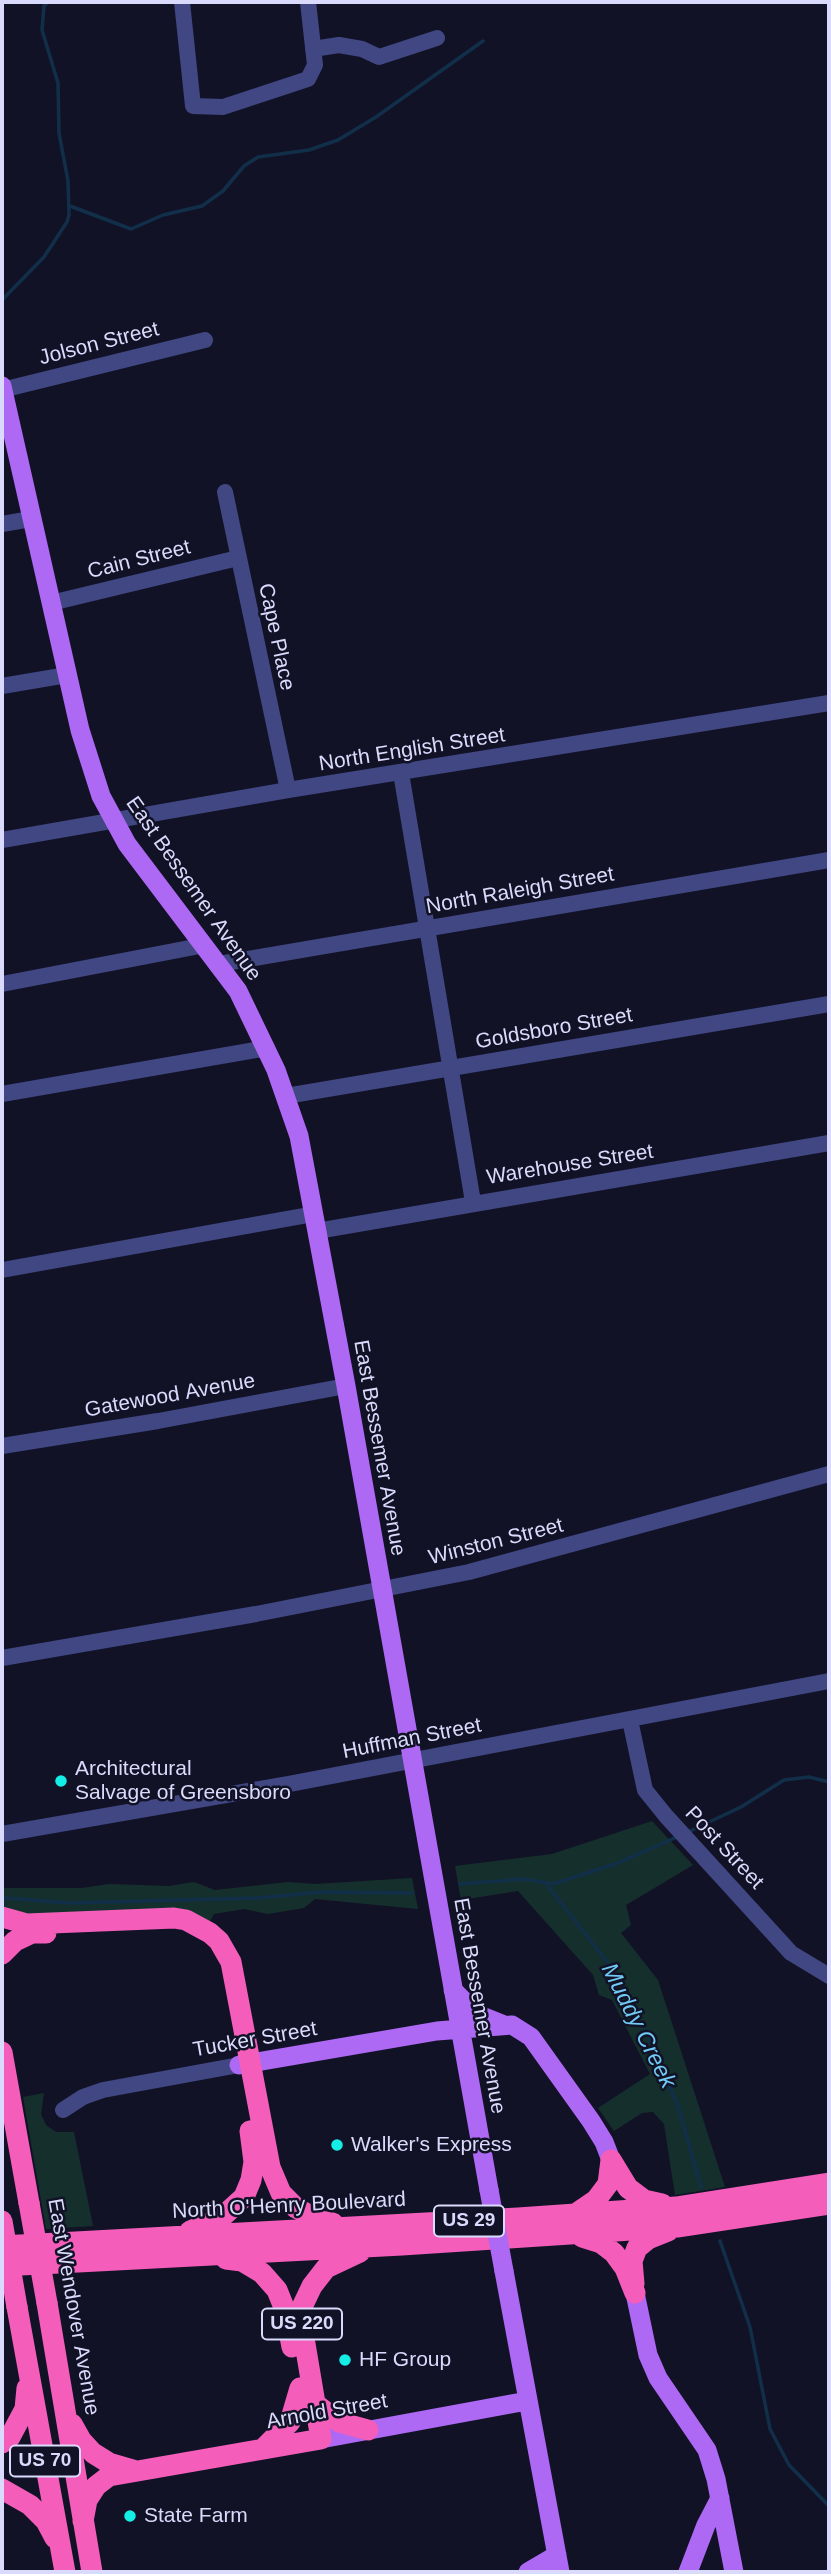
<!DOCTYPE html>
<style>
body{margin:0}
#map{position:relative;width:831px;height:2574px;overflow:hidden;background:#121227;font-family:Arial,sans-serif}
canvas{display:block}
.frame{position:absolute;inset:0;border:4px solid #dadbfc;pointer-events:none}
</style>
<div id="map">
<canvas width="831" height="2574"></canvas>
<div class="frame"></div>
</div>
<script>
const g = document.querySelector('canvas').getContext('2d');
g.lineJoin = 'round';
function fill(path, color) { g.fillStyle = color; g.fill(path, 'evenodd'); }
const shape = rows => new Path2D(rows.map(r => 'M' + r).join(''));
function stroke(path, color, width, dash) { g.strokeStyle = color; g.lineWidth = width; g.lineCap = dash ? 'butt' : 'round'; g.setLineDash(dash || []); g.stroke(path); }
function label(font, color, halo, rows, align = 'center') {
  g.font = font + ' Arial,sans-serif'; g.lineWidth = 5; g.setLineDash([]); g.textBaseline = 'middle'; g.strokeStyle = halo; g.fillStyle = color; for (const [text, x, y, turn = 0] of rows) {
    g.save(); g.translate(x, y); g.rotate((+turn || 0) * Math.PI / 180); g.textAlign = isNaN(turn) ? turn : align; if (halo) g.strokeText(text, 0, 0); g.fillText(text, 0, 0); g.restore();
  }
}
fill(shape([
 [652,1821,693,1865,626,1905,631,1925,621,1933,658,1980,725,2187,675,2195,664,2124,653,2112,642,2113,614,2131,598,2108,650,2074,612,2000,599,1995,593,1975,518,1891,461,1900,455,1866,552,1854],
 [412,1878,418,1909,315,1899,304,1908,268,1914,244,1909,214,1914,209,1923,11,1914,2,1907,2,1888,82,1888,109,1884,169,1886,194,1882,215,1890,288,1882,315,1884],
 [44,2093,41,2114,46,2125,56,2132,74,2132,93,2226,46,2229,23,2097]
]), '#15302c');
stroke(shape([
 [70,206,131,229,163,215,202,206,223,191,244,166,258,157,309,150,338,140,376,117,483,41],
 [2,300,44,257,67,222,69,215,68,181,59,133,58,83,42,30,44,6,48,2],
 [686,1833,741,1807,784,1780,809,1777,829,1782],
 [460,1884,524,1879,553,1884,618,1863,679,1836],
 [547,1885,612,1968,647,2034,678,2106,701,2187],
 [5,1898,70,1903,257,1898,322,1892,412,1893],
 [720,2241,750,2327,770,2429,789,2465,829,2506]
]), '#122f4a', 3.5);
stroke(shape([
 [182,2,193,106,223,107,308,79,315,65,308,2],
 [313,49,339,45,362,49,379,57,437,38],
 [2,390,205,340],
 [225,492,288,790],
 [2,524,31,519],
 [51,603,238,558],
 [2,686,67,675],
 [401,773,473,1202],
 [2,840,288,790,829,703],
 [219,964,829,860],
 [2,984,205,945],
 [2,1094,267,1048],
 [286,1096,829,1004],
 [317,1231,829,1143],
 [2,1270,314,1214],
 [2,1446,158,1421,346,1386],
 [2,1658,256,1614,469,1572,829,1474],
 [630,1720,645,1790,666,1816,791,1953,829,1976],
 [2,1834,289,1784,829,1681],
 [63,2110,83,2097,103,2090,239,2065]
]), '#404782', 16);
stroke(shape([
 [2,386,80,730,101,796,127,844,238,991,276,1070,299,1136,346,1386,489,2190],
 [453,1990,477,2014,502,2024],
 [239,2065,437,2031,512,2025,531,2037,591,2121,604,2142,611,2160],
 [504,2271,560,2572],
 [635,2293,648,2355,658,2378,707,2450,716,2479,734,2572],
 [321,2439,527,2401],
 [528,2572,557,2555],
 [688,2572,706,2525,720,2498]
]), '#ad69f4', 19);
stroke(shape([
 [2,1917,27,1924,174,1918,186,1920,210,1933,219,1941,231,1962,270,2167,281,2193,296,2208,321,2221,333,2223],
 [2,1954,15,1941,32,1933,46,1933],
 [2,2052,29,2203],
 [611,2160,628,2188,644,2200,662,2204],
 [577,2213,596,2200,608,2184,611,2160],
 [190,2231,222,2217,244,2197,251,2180,254,2162,250,2131],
 [582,2237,601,2243,614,2253,625,2268,635,2293],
 [2,2246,518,2218,676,2207,829,2183],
 [226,2259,242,2261,262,2273,277,2290,285,2310,292,2347],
 [2,2266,402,2245,677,2227,829,2204],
 [634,2284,632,2261,637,2248,648,2239,668,2231],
 [47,2303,92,2572],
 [17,2307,65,2572],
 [313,2402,339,2422,368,2430],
 [72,2424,81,2440,93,2453,109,2463,133,2470],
 [2,2443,10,2437,25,2409,27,2388],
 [263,2449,290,2422,300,2388],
 [2,2489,30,2505,46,2521,55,2538],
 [83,2521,87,2500,96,2486,109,2476,321,2439,302,2326,302,2307,312,2286,326,2268,360,2252]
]), '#f45eba', 21);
stroke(shape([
 [489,2190,504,2271]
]), '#ad69f4', 19);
stroke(shape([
 [29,2203,47,2303],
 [2,2221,17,2307]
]), '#f45eba', 21);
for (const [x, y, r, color] of [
 [61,1781,7,"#14eee6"],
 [337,2145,7,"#14eee6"],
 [345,2360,7,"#14eee6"],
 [130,2516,7,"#14eee6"]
]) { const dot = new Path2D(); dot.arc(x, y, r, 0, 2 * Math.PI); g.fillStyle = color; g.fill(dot); stroke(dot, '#121227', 2.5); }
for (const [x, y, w] of [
 [469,2221,70],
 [302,2324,80],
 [45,2461,70]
]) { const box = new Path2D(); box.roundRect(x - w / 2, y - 15.5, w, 31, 5); g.fillStyle = '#121227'; g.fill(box); stroke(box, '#dadbfc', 2); }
label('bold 19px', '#dadbfc', null, [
 ["US 29",469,2221],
 ["US 220",302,2324],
 ["US 70",45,2461]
]);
label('21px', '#dadbfc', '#121227', [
 ["Jolson Street",99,344,-14],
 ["Cain Street",139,560,-14],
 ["Cape Place",276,637,78],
 ["North English Street",412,750,-9],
 ["East Bessemer Avenue",193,889,55],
 ["North Raleigh Street",520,891,-10],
 ["Goldsboro Street",554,1029,-10],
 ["Warehouse Street",570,1165,-9],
 ["Gatewood Avenue",170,1396,-10],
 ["East Bessemer Avenue",379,1448,80],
 ["Winston Street",496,1542,-14],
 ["Huffman Street",412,1739,-11],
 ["Post Street",724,1848,47],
 ["East Bessemer Avenue",479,2006,80],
 ["Tucker Street",255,2040,-10],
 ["North O'Henry Boulevard",289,2206,-3],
 ["East Wendover Avenue",73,2307,80],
 ["Arnold Street",327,2412,-10]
]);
label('21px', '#dadbfc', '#121227', [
 ["Architectural",75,1769],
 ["Salvage of Greensboro",75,1793],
 ["Walker's Express",351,2145],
 ["HF Group",359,2360],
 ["State Farm",144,2516]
], 'left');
label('italic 23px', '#70caf5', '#121227', [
 ["Muddy Creek",638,2026,63]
]);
</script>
